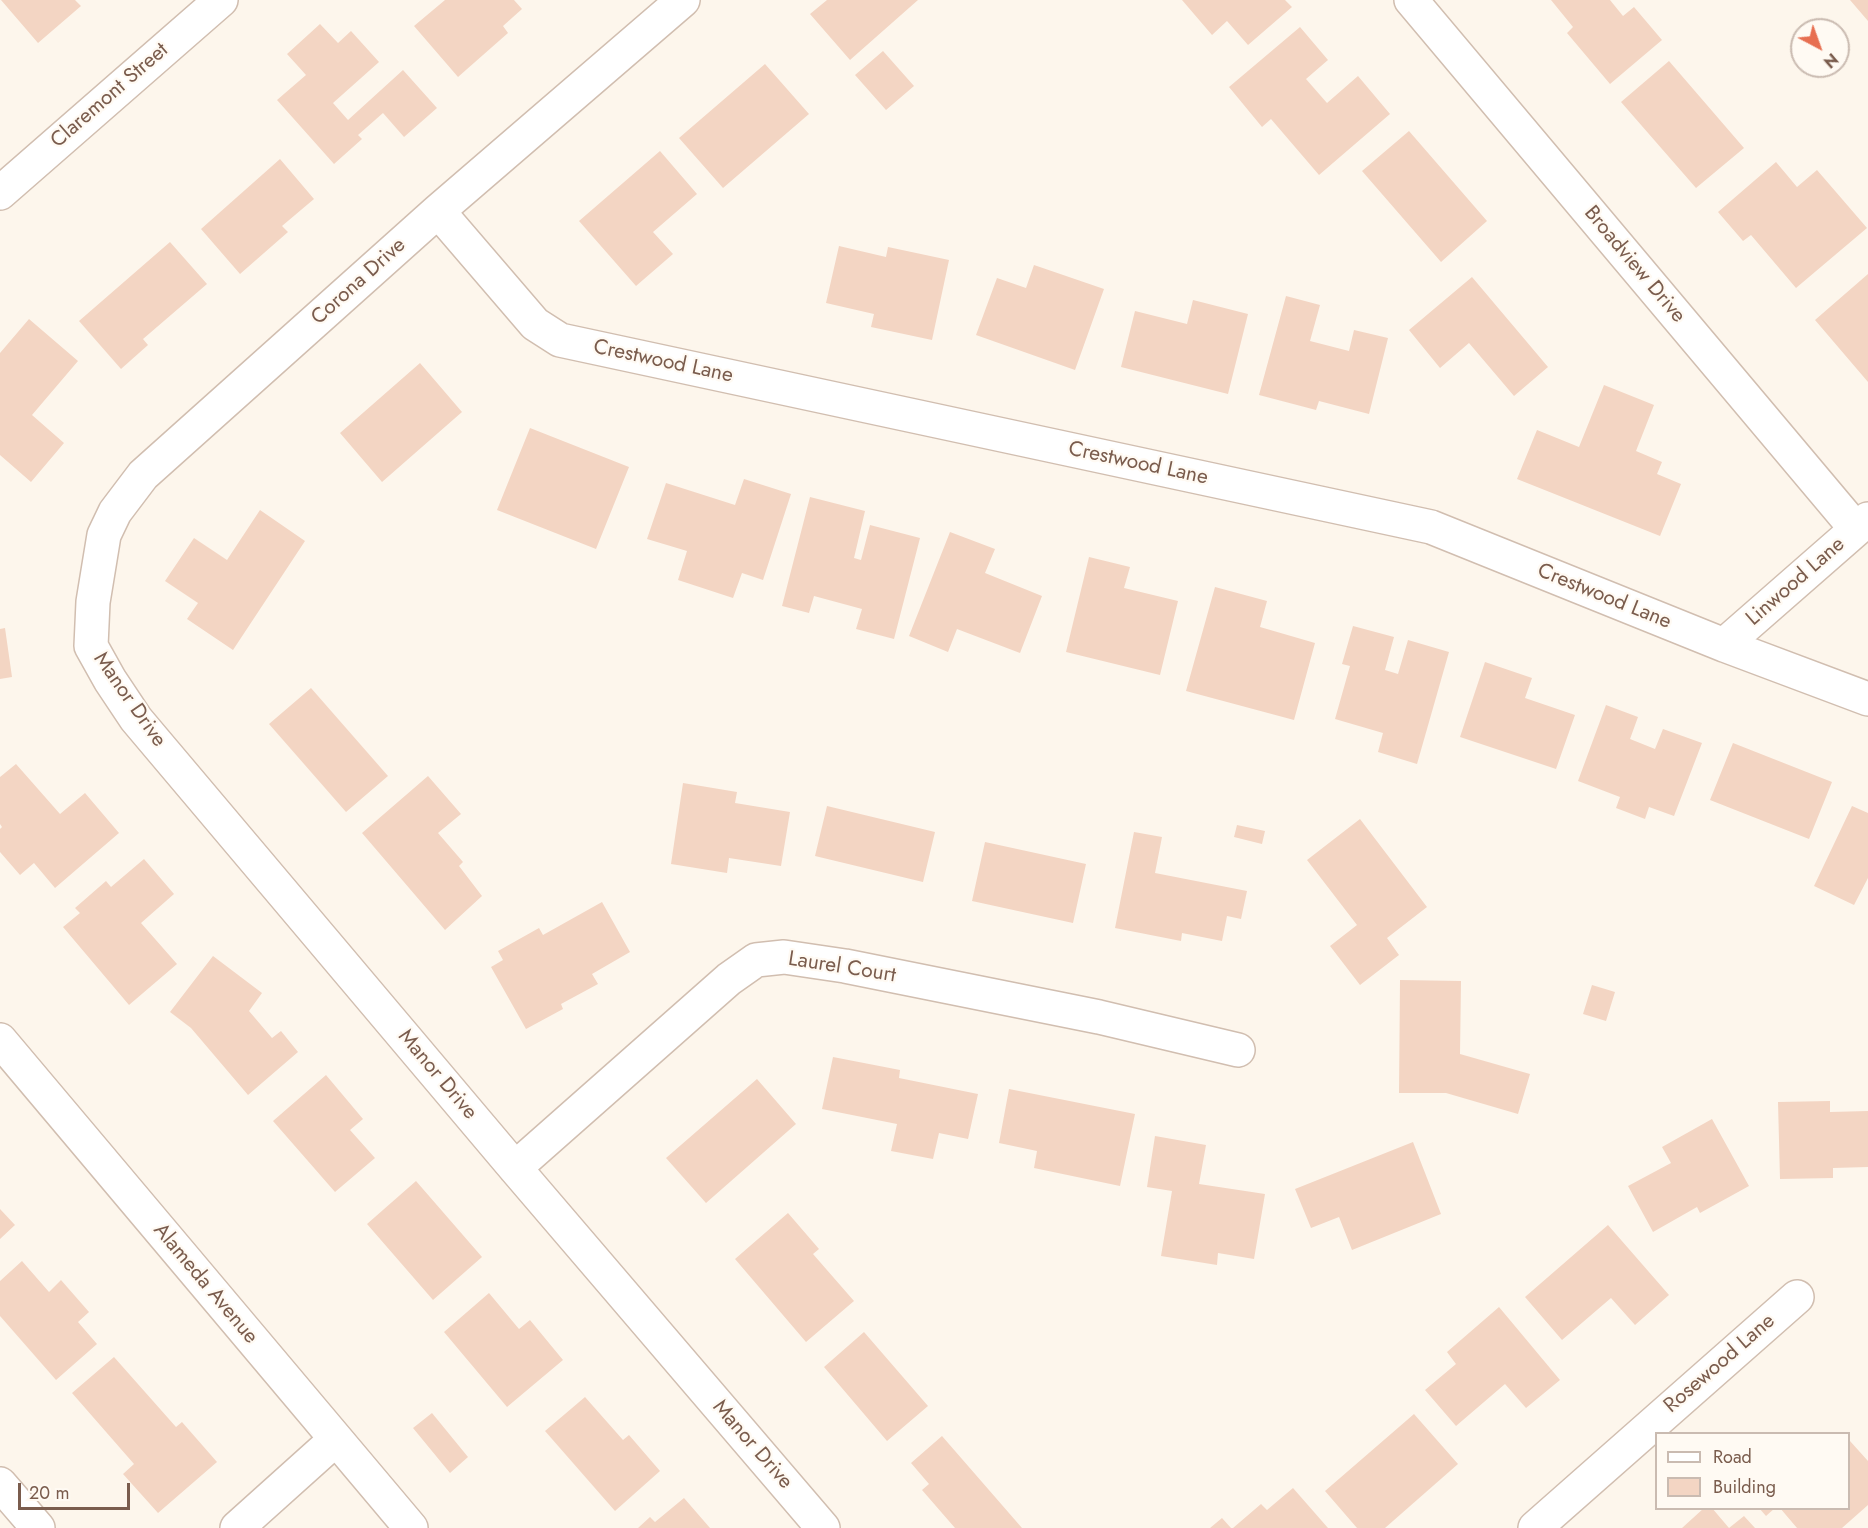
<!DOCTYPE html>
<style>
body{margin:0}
#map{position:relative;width:1868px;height:1528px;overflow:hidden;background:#fdf6ec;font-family:Jost,sans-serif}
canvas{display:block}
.legend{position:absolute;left:1655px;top:1432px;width:195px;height:78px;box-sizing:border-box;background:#fffaf3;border:2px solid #cabbb1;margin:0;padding:8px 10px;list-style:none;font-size:18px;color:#7a5c4d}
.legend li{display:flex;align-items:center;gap:12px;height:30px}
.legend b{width:30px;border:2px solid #cabbb1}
.north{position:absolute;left:1790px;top:18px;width:60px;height:60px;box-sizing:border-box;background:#fffaf3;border:2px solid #cabbb1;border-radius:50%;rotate:139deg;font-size:16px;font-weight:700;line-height:24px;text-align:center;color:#7a5c4d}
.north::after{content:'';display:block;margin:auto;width:21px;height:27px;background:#e76f51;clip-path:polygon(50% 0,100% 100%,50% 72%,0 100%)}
.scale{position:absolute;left:18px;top:1483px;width:112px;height:27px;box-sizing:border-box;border:3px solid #7a5c4d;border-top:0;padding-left:8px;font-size:18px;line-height:21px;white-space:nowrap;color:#7a5c4d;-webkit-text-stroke:4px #fffaf3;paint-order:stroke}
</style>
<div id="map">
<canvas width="1868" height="1528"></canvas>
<ul class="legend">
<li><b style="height:8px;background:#fff"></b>Road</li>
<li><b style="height:16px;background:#f3d5c3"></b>Building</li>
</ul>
<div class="north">N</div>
<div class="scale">20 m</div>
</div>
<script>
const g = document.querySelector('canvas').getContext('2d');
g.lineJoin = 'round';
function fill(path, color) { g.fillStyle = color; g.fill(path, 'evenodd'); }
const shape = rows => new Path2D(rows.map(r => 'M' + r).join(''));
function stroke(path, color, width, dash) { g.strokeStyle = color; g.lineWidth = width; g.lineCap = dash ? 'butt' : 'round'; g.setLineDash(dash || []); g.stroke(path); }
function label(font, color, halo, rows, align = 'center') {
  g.font = font + ' Jost,sans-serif'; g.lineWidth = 4.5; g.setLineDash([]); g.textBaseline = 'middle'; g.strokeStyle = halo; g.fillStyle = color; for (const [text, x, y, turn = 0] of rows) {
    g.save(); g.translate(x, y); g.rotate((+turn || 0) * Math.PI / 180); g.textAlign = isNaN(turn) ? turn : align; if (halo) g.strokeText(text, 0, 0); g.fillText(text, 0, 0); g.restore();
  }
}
fill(shape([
 [1,0,75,0,81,6,38,43],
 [445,0,514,0,522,9,503,26,508,33,458,77,414,26],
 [827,0,918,0,850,60,810,14],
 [1182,0,1285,0,1292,7,1248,45,1227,21,1212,35],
 [1551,0,1610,0,1623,16,1634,7,1662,40,1610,84,1567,33,1573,27],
 [1850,0,1868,0,1868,21],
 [320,24,338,43,351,31,379,62,333,103,348,120,403,70,437,108,404,137,383,113,358,135,362,139,334,164,277,100,306,75,287,54],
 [1300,27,1328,60,1306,79,1327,103,1358,76,1390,114,1319,175,1271,119,1262,127,1229,87],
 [883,51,914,86,886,110,855,75],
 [1669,61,1744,148,1696,188,1621,102],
 [765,64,809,114,723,188,679,138],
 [1409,131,1487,221,1441,262,1362,171],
 [660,151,697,194,653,232,673,254,636,286,579,221],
 [280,159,314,199,282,226,288,232,240,274,201,229],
 [1776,162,1797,187,1817,170,1867,228,1796,288,1751,235,1743,241,1718,212],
 [170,242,207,284,143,339,148,345,121,369,79,321],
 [839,246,886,257,888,247,949,260,932,340,871,327,874,314,826,303],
 [1034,265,1104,289,1075,370,976,335,997,278,1026,288],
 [1868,274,1868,382,1815,320],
 [1472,277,1548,367,1514,396,1469,343,1440,368,1409,330],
 [1286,296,1320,305,1310,341,1349,351,1354,330,1388,338,1369,414,1319,401,1316,410,1259,395],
 [1193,300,1248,314,1228,394,1121,367,1135,311,1187,324],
 [29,319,78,361,32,415,64,443,31,482,0,455,0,353],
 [420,363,462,412,382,482,340,433],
 [1604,385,1654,405,1636,451,1662,462,1657,474,1681,484,1660,536,1517,479,1537,430,1579,447],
 [530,428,629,467,596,549,497,510],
 [744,479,791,494,763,580,742,573,733,598,678,580,687,551,647,539,666,483,735,505],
 [810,497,865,511,854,558,861,560,870,525,920,538,894,639,856,629,862,609,814,596,809,613,782,606],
 [260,510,305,541,233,650,187,619,198,603,165,581,194,538,227,560],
 [950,532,995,549,985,573,1042,596,1020,653,957,629,948,652,909,636],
 [1089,557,1130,567,1124,588,1178,601,1160,675,1066,652],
 [1215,587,1267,601,1260,627,1315,643,1294,720,1186,691],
 [1353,626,1394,637,1385,670,1398,674,1408,640,1449,652,1417,764,1378,752,1383,733,1335,719,1350,666,1342,664],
 [5,628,12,677,0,679,0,629],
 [1485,662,1532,678,1525,698,1575,715,1556,769,1460,737],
 [311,688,388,776,346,812,269,724],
 [1606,705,1638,717,1630,739,1655,749,1663,729,1702,743,1674,816,1649,807,1645,819,1616,808,1620,797,1578,781],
 [1733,743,1832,782,1809,839,1710,800],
 [16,764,60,814,85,793,119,833,55,888,34,863,20,875,0,852,0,829,2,827,0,824,0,777],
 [428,776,461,814,438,833,463,862,459,866,482,896,445,930,362,833],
 [683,783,737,792,735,803,790,812,781,866,729,858,727,873,671,864],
 [827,806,935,832,923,882,815,856],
 [1852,806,1868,813,1868,878,1854,905,1814,886],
 [1360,819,1427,907,1387,938,1399,955,1360,985,1330,946,1357,925,1307,860],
 [1237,825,1265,831,1262,844,1234,837],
 [1134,832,1162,837,1155,873,1247,891,1241,919,1227,916,1222,941,1182,933,1181,941,1115,928],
 [985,842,1086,864,1073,923,972,901],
 [144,859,174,894,141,923,177,964,129,1005,63,927,80,913,75,908,106,881,111,887],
 [602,902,630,952,592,974,598,984,561,1004,563,1009,526,1029,491,967,503,960,498,951,539,928,543,935],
 [213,956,262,993,249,1011,272,1038,281,1031,298,1052,248,1095,191,1028,170,1012],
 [1400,980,1461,981,1460,1054,1530,1074,1518,1114,1446,1093,1399,1093],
 [1592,985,1615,992,1606,1021,1583,1014],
 [833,1057,900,1070,899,1078,978,1094,968,1139,939,1133,933,1159,891,1151,897,1124,822,1109],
 [326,1075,363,1119,350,1130,375,1158,335,1192,273,1121],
 [757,1079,796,1124,706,1203,666,1158],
 [1009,1089,1135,1114,1120,1186,1034,1168,1037,1151,999,1143],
 [1830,1101,1830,1112,1868,1111,1868,1167,1833,1168,1833,1178,1780,1179,1778,1102],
 [1712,1119,1749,1186,1700,1213,1697,1207,1653,1232,1628,1186,1671,1163,1662,1147],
 [1155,1136,1206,1145,1199,1184,1265,1194,1254,1259,1218,1253,1217,1265,1161,1256,1172,1191,1147,1187],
 [1413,1142,1441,1214,1352,1250,1339,1217,1311,1228,1295,1189],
 [416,1181,482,1257,433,1300,367,1224],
 [0,1209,15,1225,0,1239],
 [788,1213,819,1249,813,1254,854,1301,806,1342,735,1259],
 [1608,1225,1669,1295,1635,1325,1611,1298,1562,1340,1525,1297],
 [22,1261,49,1292,61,1280,89,1312,78,1322,97,1344,56,1380,0,1316,0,1281],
 [489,1293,519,1329,530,1320,563,1360,507,1407,444,1332],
 [1499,1307,1560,1380,1526,1408,1505,1384,1456,1426,1425,1390,1456,1364,1447,1352],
 [864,1332,928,1406,887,1441,824,1367],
 [114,1357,176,1427,182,1422,217,1462,158,1513,123,1474,134,1464,72,1393],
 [585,1397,623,1440,629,1435,660,1471,615,1511,545,1431],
 [432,1413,468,1457,450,1473,413,1428],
 [1414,1414,1458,1464,1385,1528,1357,1528,1325,1491],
 [942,1436,1022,1528,955,1528,922,1490,929,1484,911,1463],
 [1850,1441,1868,1461,1868,1505,1842,1528,1797,1528,1780,1508,1848,1508,1848,1442],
 [1293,1488,1328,1528,1233,1528,1261,1504,1267,1510],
 [684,1498,710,1528,638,1528,650,1517,655,1522],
 [1704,1508,1712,1508,1729,1528,1682,1528],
 [1759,1508,1775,1508,1766,1516],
 [1744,1516,1755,1528,1729,1528],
 [1222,1518,1231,1528,1210,1528]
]), '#f3d5c3');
const minor = shape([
 [683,0,438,211,143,475,115,512,104,535,93,602,91,646,110,680,136,719,515,1168,823,1528],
 [1411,0,1856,529],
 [0,193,221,0],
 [438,211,535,324,560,340,1431,527,1724,645,1868,699],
 [1724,645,1868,519],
 [515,1168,729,979,756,960,784,957,845,966,1099,1017,1238,1050],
 [0,1484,38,1528],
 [237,1528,335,1440],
 [1535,1528,1797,1297]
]);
const tertiary = shape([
 [0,1040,411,1528]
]);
stroke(minor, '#d1beb0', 36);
stroke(tertiary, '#d1beb0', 36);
stroke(minor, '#fff', 33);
stroke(tertiary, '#fff', 33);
label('21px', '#7a5c4d', '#fffaf3', [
 ["Claremont Street",110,96,-41],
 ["Broadview Drive",1634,265,50],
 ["Corona Drive",359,282,-42],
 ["Crestwood Lane",663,362,12],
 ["Crestwood Lane",1138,464,12],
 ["Linwood Lane",1796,582,-41],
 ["Crestwood Lane",1604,597,22],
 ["Manor Drive",129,700,55],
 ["Laurel Court",842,968,9],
 ["Manor Drive",437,1075,50],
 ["Alameda Avenue",205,1284,50],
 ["Rosewood Lane",1720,1364,-41],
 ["Manor Drive",752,1445,49]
]);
</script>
